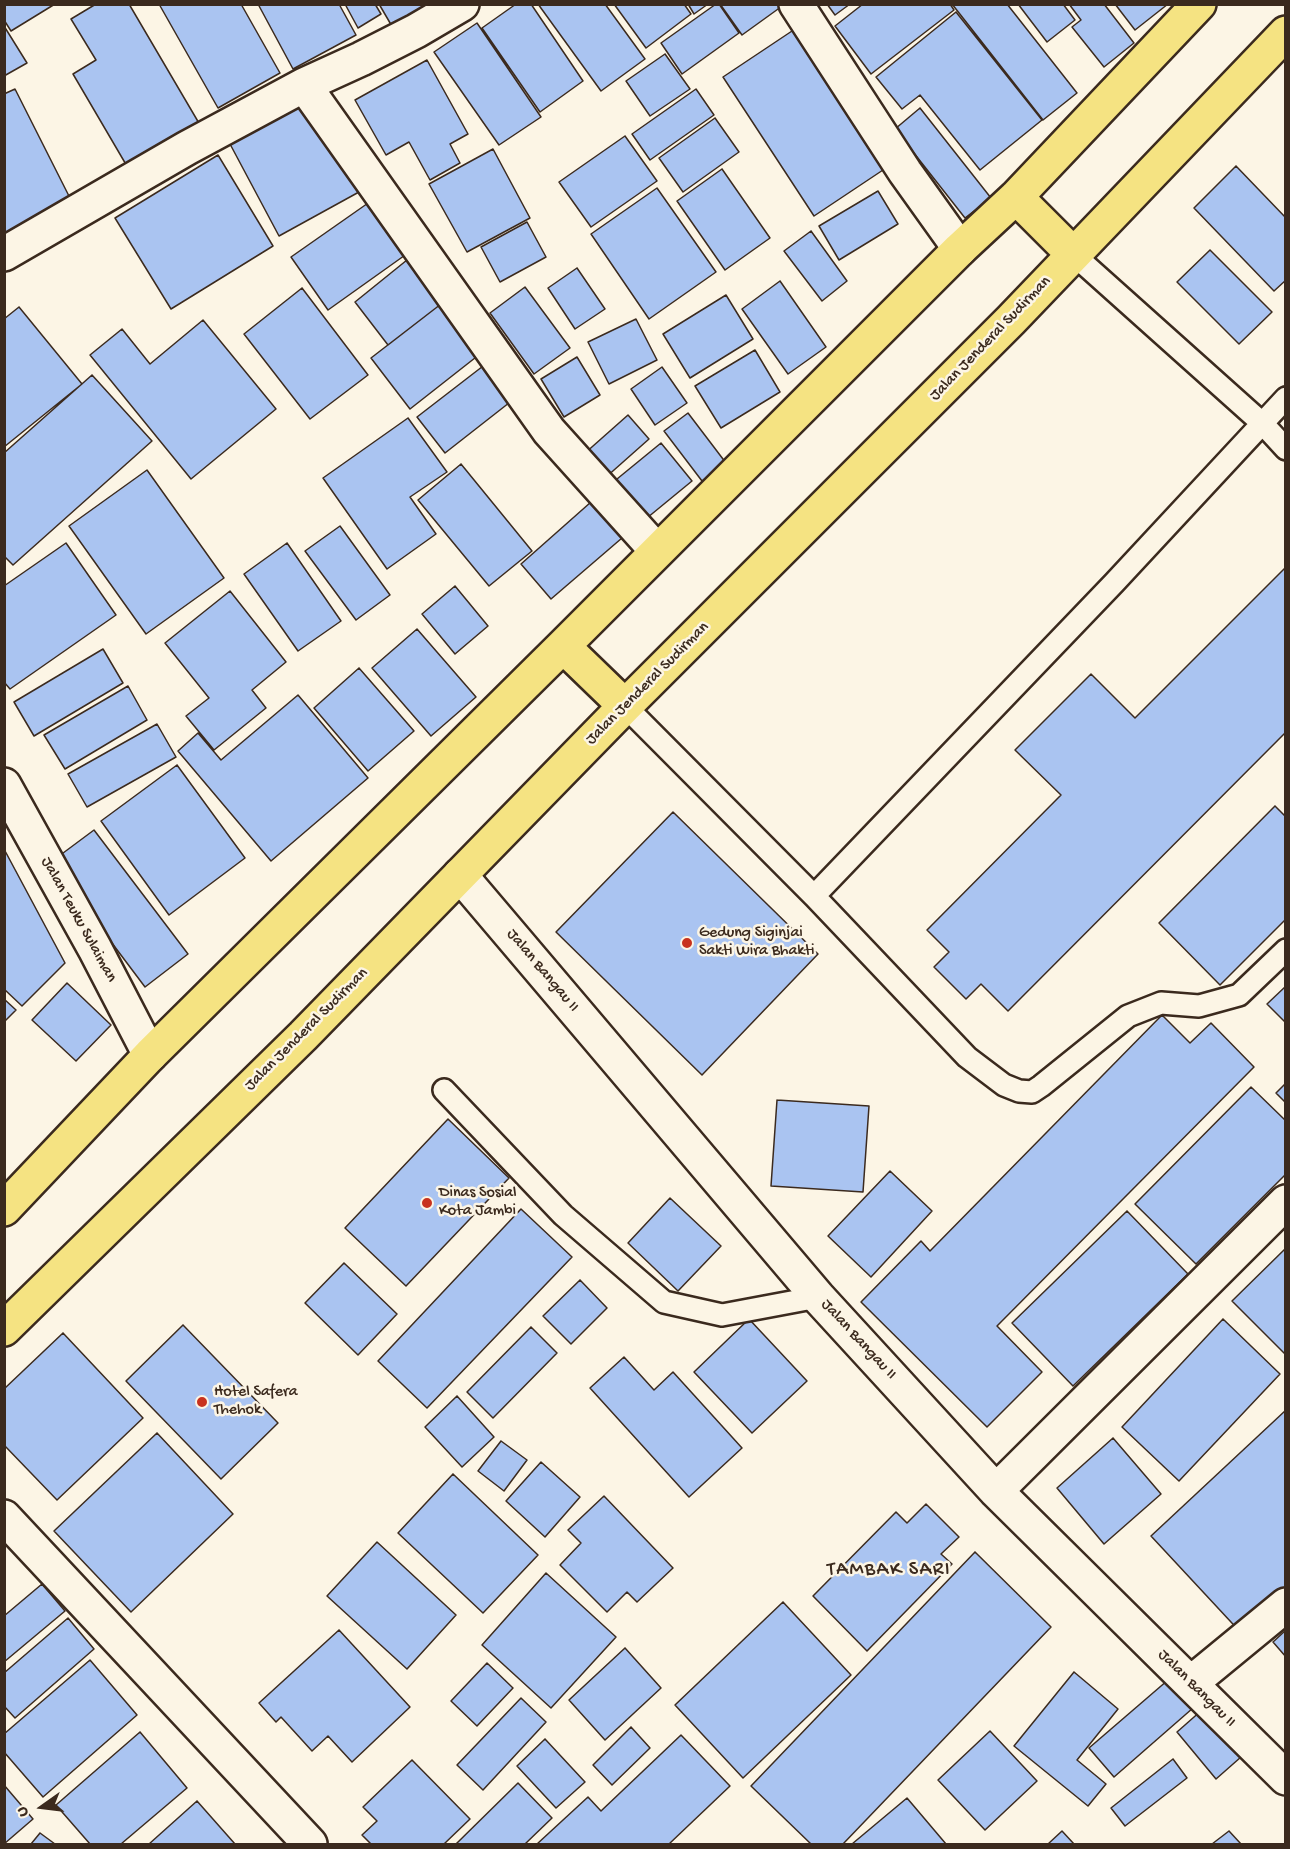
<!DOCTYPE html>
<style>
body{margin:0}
#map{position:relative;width:1290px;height:1849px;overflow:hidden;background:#fcf5e5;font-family:"Gochi Hand",sans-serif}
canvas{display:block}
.frame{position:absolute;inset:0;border:6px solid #3b2a1e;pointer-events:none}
.north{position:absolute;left:12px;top:1777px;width:60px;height:60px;-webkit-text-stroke:4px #fcf5e5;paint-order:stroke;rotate:256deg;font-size:16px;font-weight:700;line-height:24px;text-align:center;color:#3b2a1e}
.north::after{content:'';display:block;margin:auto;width:21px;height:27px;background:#3b2a1e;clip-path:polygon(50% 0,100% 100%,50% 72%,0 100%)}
</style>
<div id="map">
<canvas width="1290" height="1849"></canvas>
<div class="frame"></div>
<div class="north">U</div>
</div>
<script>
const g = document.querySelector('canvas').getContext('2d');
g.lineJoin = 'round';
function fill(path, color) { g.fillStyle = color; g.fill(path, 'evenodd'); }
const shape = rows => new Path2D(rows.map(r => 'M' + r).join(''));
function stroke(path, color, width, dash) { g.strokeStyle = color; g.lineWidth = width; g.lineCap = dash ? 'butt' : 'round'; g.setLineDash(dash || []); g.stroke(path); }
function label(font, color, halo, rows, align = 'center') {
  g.font = font + ' "Gochi Hand",sans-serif'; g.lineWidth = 5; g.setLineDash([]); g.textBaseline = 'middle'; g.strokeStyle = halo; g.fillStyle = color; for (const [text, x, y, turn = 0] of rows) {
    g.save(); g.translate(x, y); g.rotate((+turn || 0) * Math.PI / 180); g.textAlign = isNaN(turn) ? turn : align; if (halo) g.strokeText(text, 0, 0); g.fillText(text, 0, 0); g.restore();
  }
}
const building = shape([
 [4,4,55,4,11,31,4,20,4,4],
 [96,4,129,4,203,130,131,173,73,74,96,60,71,19,96,4],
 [159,4,241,4,280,73,218,108,159,4],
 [258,4,339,4,356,35,293,69,258,4],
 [345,4,375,4,381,14,358,28,345,4],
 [379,4,431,4,393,28,379,4],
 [516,4,531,4,583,81,540,112,482,28,516,4],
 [538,4,605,4,645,59,601,91,538,4],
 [614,4,684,4,691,14,646,48,614,4],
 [688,4,708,4,694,14,688,4],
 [716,4,719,4,739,33,682,74,661,43,716,4],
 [720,4,785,4,742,35,720,4],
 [827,4,850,4,835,15,827,4],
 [863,4,950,4,954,10,871,74,835,26,863,4],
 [952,4,1007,4,1077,93,1043,120,952,4],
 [1018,4,1063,4,1075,20,1047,42,1018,4],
 [1069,4,1104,4,1134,43,1104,67,1072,27,1081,20,1069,4],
 [1115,4,1168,4,1135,30,1115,4],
 [956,12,1042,120,980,170,920,95,902,109,876,77,956,12],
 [477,23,541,117,499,145,434,52,477,23],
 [801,25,892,164,814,216,723,77,801,25],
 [4,26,27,63,4,76,4,26],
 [665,54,690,89,650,116,626,81,665,54],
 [427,60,468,134,450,144,460,163,430,180,409,142,386,155,355,100,427,60],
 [15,89,74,206,4,239,4,94,15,89],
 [696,89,714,115,650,160,632,134,696,89],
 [309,101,359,192,279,236,230,144,309,101],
 [920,108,991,198,965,218,895,129,920,108],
 [715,118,739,152,683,192,659,158,715,118],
 [625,136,657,181,591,227,559,182,625,136],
 [493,149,530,218,467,252,429,184,493,149],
 [218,155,273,246,171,309,115,218,218,155],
 [1236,166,1286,218,1286,280,1274,291,1194,208,1236,166],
 [722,169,770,238,725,270,677,201,722,169],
 [657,188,716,272,649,319,591,234,657,188],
 [878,191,898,224,839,260,819,226,878,191],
 [371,201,408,253,328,310,291,257,371,201],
 [527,222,546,257,500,282,481,247,527,222],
 [811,231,847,281,822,301,784,251,811,231],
 [1210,250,1272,312,1239,344,1177,282,1210,250],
 [407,260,441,304,388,345,355,302,407,260],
 [577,268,605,309,575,329,548,288,577,268],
 [780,281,826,347,788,374,742,309,780,281],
 [525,287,570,348,534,374,490,313,525,287],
 [302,288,368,375,310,419,244,334,302,288],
 [726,295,753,339,690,378,663,334,726,295],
 [441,304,480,354,410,409,371,358,441,304],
 [19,307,82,384,4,447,4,319,19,307],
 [636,319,657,360,609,384,588,342,636,319],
 [203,320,276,409,191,479,90,355,122,329,150,364,203,320],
 [755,350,780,392,721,428,695,386,755,350],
 [577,357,600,395,564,417,541,379,577,357],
 [487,363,514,399,445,453,417,417,487,363],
 [662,367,687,403,655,425,631,389,662,367],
 [92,375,152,441,13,565,4,556,4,453,92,375],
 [688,413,726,463,702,481,664,431,688,413],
 [628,415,649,439,605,478,584,454,628,415],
 [408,418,447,472,410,497,436,534,387,569,323,478,408,418],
 [661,443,692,481,636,527,606,488,661,443],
 [461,464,532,551,489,586,418,500,461,464],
 [147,470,224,578,146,634,69,526,147,470],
 [591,502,622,538,551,599,521,564,591,502],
 [340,526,390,595,356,620,305,551,340,526],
 [66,543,116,615,10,689,4,682,4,586,66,543],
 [287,543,341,621,298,651,244,574,287,543],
 [1286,567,1286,732,1008,1011,981,984,966,999,934,967,949,952,927,930,1061,795,1015,750,1091,674,1135,718,1286,567],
 [455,586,488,626,455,654,422,614,455,586],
 [230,591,286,662,252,690,266,708,214,750,186,716,209,698,165,643,230,591],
 [417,629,476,697,431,736,372,668,417,629],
 [103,649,123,683,34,736,14,702,103,649],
 [359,668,414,731,368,771,314,708,359,668],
 [128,686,147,720,65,769,44,735,128,686],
 [298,695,368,778,271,861,178,751,198,733,221,760,298,695],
 [157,724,176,757,87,807,68,774,157,724],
 [177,765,245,858,169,915,101,821,177,765],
 [1275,806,1286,817,1286,919,1220,985,1159,923,1275,806],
 [673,812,818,954,702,1075,556,932,673,812],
 [94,830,188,954,145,987,51,862,94,830],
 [4,849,65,963,22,1006,4,989,4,849],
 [67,983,111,1025,76,1061,32,1020,67,983],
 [1286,986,1286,1023,1267,1004,1286,986],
 [4,999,16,1010,4,1022,4,999],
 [1162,1015,1190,1043,1211,1023,1254,1067,997,1326,1042,1372,987,1427,861,1302,921,1241,930,1251,1162,1015],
 [1286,1083,1286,1103,1276,1093,1286,1083],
 [1251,1087,1286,1121,1286,1174,1196,1264,1135,1204,1251,1087],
 [777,1100,869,1106,863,1192,771,1186,777,1100],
 [448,1119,509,1178,406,1286,345,1228,448,1119],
 [890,1171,932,1211,871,1277,828,1236,890,1171],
 [670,1198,721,1246,678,1291,628,1243,670,1198],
 [521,1209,572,1257,427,1408,378,1361,521,1209],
 [1127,1211,1188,1274,1073,1386,1012,1323,1127,1211],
 [1286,1248,1286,1355,1232,1301,1286,1248],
 [344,1263,397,1314,358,1355,305,1303,344,1263],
 [580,1280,607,1308,571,1344,543,1316,580,1280],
 [749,1319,807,1381,752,1433,694,1372,749,1319],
 [1223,1319,1280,1374,1179,1481,1122,1427,1223,1319],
 [183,1325,278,1423,221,1479,126,1381,183,1325],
 [531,1327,557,1353,493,1418,467,1392,531,1327],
 [63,1333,143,1418,57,1500,4,1445,4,1389,63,1333],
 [624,1357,654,1390,673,1372,742,1448,689,1497,590,1388,624,1357],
 [457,1396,494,1437,462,1467,425,1427,457,1396],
 [1286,1410,1286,1596,1244,1636,1151,1536,1286,1410],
 [157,1433,233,1514,131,1612,54,1531,157,1433],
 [1113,1438,1161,1494,1104,1544,1057,1488,1113,1438],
 [501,1441,527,1460,504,1491,478,1471,501,1441],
 [541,1462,580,1497,545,1537,506,1501,541,1462],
 [453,1474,538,1555,483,1613,398,1533,453,1474],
 [604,1496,673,1568,637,1602,627,1592,607,1612,560,1565,581,1543,568,1530,604,1496],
 [926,1504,959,1537,941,1554,952,1564,867,1651,813,1596,896,1512,907,1523,926,1504],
 [377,1542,456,1615,407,1669,327,1596,377,1542],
 [975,1552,1051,1627,843,1844,811,1844,751,1786,975,1552],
 [546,1573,616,1637,551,1708,482,1645,546,1573],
 [42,1584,65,1611,4,1662,4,1616,42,1584],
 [783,1602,851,1675,743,1778,675,1705,783,1602],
 [68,1618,94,1649,15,1718,4,1706,4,1673,68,1618],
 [339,1630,410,1707,352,1762,328,1736,312,1751,281,1717,276,1722,259,1703,339,1630],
 [1286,1630,1286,1657,1273,1642,1286,1630],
 [625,1648,661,1688,605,1740,569,1700,625,1648],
 [90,1660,137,1715,43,1797,4,1752,4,1734,90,1660],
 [487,1663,513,1688,477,1726,451,1701,487,1663],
 [1074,1672,1118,1709,1077,1760,1106,1784,1088,1806,1014,1746,1074,1672],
 [1168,1680,1193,1708,1114,1777,1089,1748,1168,1680],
 [521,1698,546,1722,483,1790,457,1765,521,1698],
 [1202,1710,1241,1757,1216,1779,1177,1732,1202,1710],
 [631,1727,650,1748,612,1785,593,1765,631,1727],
 [990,1731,1037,1781,985,1830,938,1780,990,1731],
 [140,1732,187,1788,121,1844,90,1844,56,1805,140,1732],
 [681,1735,730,1786,669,1844,537,1844,588,1797,601,1811,681,1735],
 [545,1739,585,1782,556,1808,517,1766,545,1739],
 [1173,1759,1187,1778,1125,1826,1111,1808,1173,1759],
 [412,1760,470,1819,444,1844,371,1844,362,1835,377,1821,363,1807,412,1760],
 [518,1783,552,1818,525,1844,456,1844,518,1783],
 [4,1785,33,1819,4,1844,4,1785],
 [907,1798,946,1844,852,1844,907,1798],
 [197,1801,235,1844,149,1844,197,1801],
 [1062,1831,1074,1844,1048,1844,1062,1831],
 [1229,1831,1241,1844,1212,1844,1229,1831],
 [40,1833,55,1844,31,1844,40,1833]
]);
fill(building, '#aac4f1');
stroke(building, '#3b2a1e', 1.5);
const service = shape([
 [1073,254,1263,424,1286,449],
 [625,706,814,896,967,1057,1004,1085,1019,1091,1032,1092,1041,1086,1128,1016,1161,1003,1199,1006,1239,995,1286,950],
 [814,896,1114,583,1286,398],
 [444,1090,563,1215,664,1302,722,1315,818,1297]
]);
const minor = shape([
 [462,4,416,31,361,59,304,85,549,431,657,551],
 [796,4,905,172,960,249],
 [4,254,187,148,304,85],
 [460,875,818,1297,996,1491,1286,1778],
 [996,1491,1286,1202],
 [4,1517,310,1844],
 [1191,1683,1286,1605]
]);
const tertiary = shape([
 [4,785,95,949,150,1055]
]);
const trunk = shape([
 [1016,197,1073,254],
 [563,646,625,706],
 [4,1209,150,1055,563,646,960,249,1016,197,1199,4],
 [4,1329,303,1036,625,706,1011,320,1286,33]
]);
stroke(service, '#3b2a1e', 26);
stroke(minor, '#3b2a1e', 38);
stroke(tertiary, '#3b2a1e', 38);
stroke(trunk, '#3b2a1e', 38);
stroke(service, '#fcf5e5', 21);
stroke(minor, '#fcf5e5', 33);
stroke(tertiary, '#fcf5e5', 33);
stroke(trunk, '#f5e382', 33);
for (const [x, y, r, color] of [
 [687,943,6,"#c8321e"],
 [427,1203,6,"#c8321e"],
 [202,1402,6,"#c8321e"]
]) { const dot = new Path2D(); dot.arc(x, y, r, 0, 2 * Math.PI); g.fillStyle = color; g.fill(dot); stroke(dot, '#fcf5e5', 2); }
label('16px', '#3b2a1e', '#fcf5e5', [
 ["Jalan Jenderal Sudirman",991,339,-46],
 ["Jalan Jenderal Sudirman",648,684,-45],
 ["Jalan Teuku Sulaiman",78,920,61],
 ["Jalan Bangau II",542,971,50],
 ["Jalan Jenderal Sudirman",307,1030,-45],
 ["Jalan Bangau II",858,1340,47],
 ["Jalan Bangau II",1196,1689,45]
]);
label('16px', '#3b2a1e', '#fcf5e5', [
 ["Gedung Siginjai",699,934],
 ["Sakti Wira Bhakti",699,952],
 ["Dinas Sosial",439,1194],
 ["Kota Jambi",439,1212],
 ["Hotel Safera",214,1393],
 ["Thehok",214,1411]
], 'left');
g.letterSpacing = '1.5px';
label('20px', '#3b2a1e', '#fcf5e5', [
 ["TAMBAK SARI",889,1571]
]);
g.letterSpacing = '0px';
</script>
